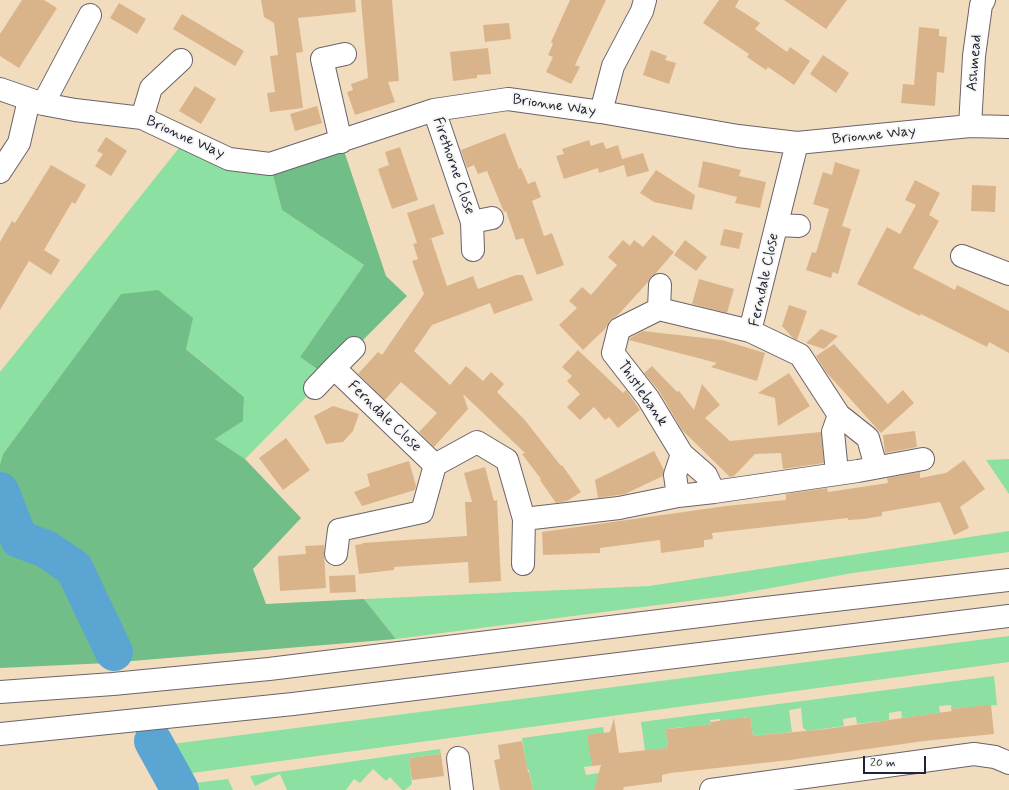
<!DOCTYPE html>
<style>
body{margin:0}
#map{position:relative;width:1009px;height:790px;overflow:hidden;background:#f2dcbe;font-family:Mynerve,sans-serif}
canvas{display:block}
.scale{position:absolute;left:863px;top:756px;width:63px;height:18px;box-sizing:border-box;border:2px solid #22223b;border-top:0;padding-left:5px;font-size:12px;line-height:14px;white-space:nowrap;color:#22223b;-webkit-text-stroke:3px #f6f6f2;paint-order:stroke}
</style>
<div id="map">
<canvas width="1009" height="790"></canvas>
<div class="scale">20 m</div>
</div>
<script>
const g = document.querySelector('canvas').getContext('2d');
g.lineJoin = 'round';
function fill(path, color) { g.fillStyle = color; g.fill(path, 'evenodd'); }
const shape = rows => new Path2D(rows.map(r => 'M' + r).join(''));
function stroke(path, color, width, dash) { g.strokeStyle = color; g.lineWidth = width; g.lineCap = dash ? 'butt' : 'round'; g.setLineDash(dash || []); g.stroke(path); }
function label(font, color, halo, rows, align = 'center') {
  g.font = font + ' Mynerve,sans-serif'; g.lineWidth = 4; g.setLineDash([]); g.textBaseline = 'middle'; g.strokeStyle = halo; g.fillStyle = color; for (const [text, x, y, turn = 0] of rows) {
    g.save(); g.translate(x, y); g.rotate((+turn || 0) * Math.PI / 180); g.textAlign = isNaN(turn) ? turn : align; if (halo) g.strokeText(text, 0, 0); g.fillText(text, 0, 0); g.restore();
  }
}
fill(shape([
 [187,138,270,164,282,210,364,265,300,357,327,376,245,459,215,439,243,421,244,397,121,294,3,454,0,464,0,372],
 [1009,459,1009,494,986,460],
 [1009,531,1009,552,853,573,727,596,396,639,364,599,649,586],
 [1009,636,1009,662,185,774,172,744],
 [994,676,997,705,951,709,951,705,939,706,940,713,902,718,901,711,889,713,889,720,857,724,856,717,843,719,844,726,807,731,803,728,801,708,789,710,792,732,753,736,750,717,741,718,743,737,722,740,720,719,710,720,713,743,685,746,683,727,666,729,668,748,645,751,641,722],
 [603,727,604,733,590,750,592,766,584,767,586,775,605,772,594,790,533,790,529,770,528,770,527,768,522,738],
 [440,749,441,754,409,758,412,784,405,790,402,790,390,777,386,781,373,769,360,783,354,779,346,790,287,790,280,774,255,786,250,776],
 [228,779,233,790,181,790,178,785]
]), '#8ce0a2');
fill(shape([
 [341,142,386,276,407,296,327,376,300,357,364,265,282,210,270,164],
 [158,290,193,318,186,349,244,397,243,421,215,439,245,459,301,518,253,569,266,604,364,599,396,639,108,663,0,668,0,464,3,454,121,294]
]), '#71be88');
stroke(shape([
 [0,491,19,539,46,549,74,568,114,652],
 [153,741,180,790]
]), '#5ba5d3', 38);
fill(shape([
 [22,0,44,0,57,8,19,68,0,56,0,34],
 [261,0,355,0,356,12,298,18,303,52,296,53,303,108,270,112,267,93,275,92,270,56,278,55,274,23,264,17],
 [361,0,392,0,399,81,388,82,395,102,355,115,347,92,353,90,351,84,368,78],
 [570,0,606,0,575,65,580,67,571,84,546,72,553,57,548,55,553,44,551,42],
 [719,0,739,0,735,7,760,23,755,29,787,52,790,47,810,61,794,85,768,67,766,70,747,57,749,54,703,23],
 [784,0,847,0,826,29],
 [119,3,146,19,137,34,110,18],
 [182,14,244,51,235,66,173,29],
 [509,23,511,39,485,42,483,25],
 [919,27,939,29,939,36,947,37,944,73,937,72,935,106,901,103,903,84,914,85],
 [488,48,491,74,477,75,477,78,453,81,450,52],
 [651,50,667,56,665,60,676,63,669,84,643,75],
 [823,55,849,73,836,93,810,74],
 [195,86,216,99,201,124,179,111],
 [317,106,322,123,295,131,290,114],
 [505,133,519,169,521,168,528,184,535,181,541,197,532,201,544,236,552,233,564,265,537,275,523,238,516,240,506,211,504,212,487,171,478,174,474,165,467,168,461,150],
 [106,137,127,151,111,176,95,166,103,154,97,151],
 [589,140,591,146,603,142,606,149,618,145,622,159,643,153,649,171,627,177,624,165,599,173,598,168,564,179,556,156,564,154,562,149],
 [400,147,418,200,392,209,378,169,389,165,385,152],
 [703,161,741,170,739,176,766,182,760,208,735,203,737,197,698,187],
 [835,162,860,170,842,226,851,229,838,274,833,272,831,278,806,270,812,252,816,253,829,209,813,204,823,172,832,175],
 [51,165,86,185,75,204,72,202,44,250,60,260,51,275,29,261,0,310,0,242,12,221,15,223],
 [656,170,695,195,692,210,654,202,640,193],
 [915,180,940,193,929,215,939,221,913,268,955,290,957,285,1009,311,1009,353,989,342,987,347,921,314,920,316,857,284,887,227,900,234,916,205,905,200],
 [972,185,996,186,995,212,971,211],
 [434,204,444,234,426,240,431,238,447,286,473,276,478,289,516,275,523,275,533,300,494,314,490,303,432,325,414,351,450,385,466,366,483,381,491,372,504,384,497,392,524,419,561,466,562,465,581,492,567,501,556,503,540,480,541,479,522,454,525,453,463,394,468,409,434,447,419,432,437,413,401,382,385,400,358,374,378,352,382,355,424,294,412,261,418,259,413,244,417,243,407,213],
 [724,229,743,233,739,249,720,245],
 [653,235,674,252,656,273,650,278,648,282,618,315,609,321,606,328,583,350,559,325,577,308,569,301,582,287,591,295,617,265,608,257,623,240,630,246,634,240,643,247],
 [685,240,707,257,696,271,674,255],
 [699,279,734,289,727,313,692,304],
 [789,305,807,311,797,340,793,338,782,326],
 [821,329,838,336,824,349,806,343],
 [643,331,722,340,765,353,757,381,711,367,717,363,629,340,630,338],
 [834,344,888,404,903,390,914,403,881,433,826,372,816,356],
 [578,350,623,393,626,390,640,410,618,428,609,417,605,420,594,407,580,420,567,407,580,394,567,381,572,376,562,367],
 [652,366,677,392,679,391,694,410,702,384,720,405,705,418,730,441,821,432,824,463,783,469,781,453,755,454,734,476,730,477,682,430,659,391,644,373],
 [789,373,810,406,778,426,775,398,758,393],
 [333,406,359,414,353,431,343,442,326,444,314,416],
 [915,431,917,447,885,453,883,435],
 [286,438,310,470,283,490,259,458],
 [654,451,664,470,663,476,625,494,598,498,595,480],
 [964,460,985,489,960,507,969,528,954,535,940,502,882,512,882,516,864,519,848,520,848,518,712,533,713,539,704,540,704,547,661,553,660,540,600,548,600,553,543,555,542,532,726,506,786,500,786,494,827,488,828,492,888,483,887,478,920,472,920,478,946,473],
 [409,461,416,486,415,490,362,506,354,492,370,486,367,474],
 [485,467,494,501,497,500,501,581,469,583,468,562,394,567,394,570,359,574,355,545,363,544,362,543,467,536,465,502,472,502,464,473],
 [324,545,324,553,326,588,280,591,278,556,306,554,305,546],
 [355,575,356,592,330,593,329,576],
 [991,705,994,734,924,741,790,760,671,773,662,775,662,782,624,787,623,790,594,790,601,765,592,766,587,735,610,732,614,718,619,753,668,748,666,729,711,725,710,722,750,717,753,736,826,729,952,711,951,709],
 [522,741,528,772,529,772,533,790,500,790,494,760,500,759,498,745],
 [441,754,444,776,412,780,409,758]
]), '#d9b48a');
const street = shape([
 [0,89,43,104,75,110,142,118,229,159,270,164,434,110,508,99,601,112,738,136,797,143,970,126,1009,127],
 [43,104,90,15],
 [434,110,472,222,473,250],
 [601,112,613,66,642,11,645,0],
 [142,118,151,88,181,60],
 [970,126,974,56,981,5,984,0],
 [341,142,322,59,345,54],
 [797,143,750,331,800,355,839,415],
 [0,172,19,143,29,100],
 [472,222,492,218],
 [777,225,799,226],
 [962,256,1009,274],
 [659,309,660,285],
 [334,368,354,348],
 [315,388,334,368,435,465],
 [682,454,648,398,613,353,619,329,659,309,750,331],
 [837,473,833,432,839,415,868,438,876,467],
 [678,496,675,475,682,454,706,475,714,492],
 [336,554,339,530,422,512,435,465,477,442,507,460,524,519],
 [523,564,524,519,619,508,678,496,714,492,858,471,923,459],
 [458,758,462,790],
 [711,790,974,754,995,757,1009,763]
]);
const highway = shape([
 [0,692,113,684,269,669,757,609,1009,580],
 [0,734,293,704,1009,616]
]);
stroke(street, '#6b6369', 24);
stroke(highway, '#6b6369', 24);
stroke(street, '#fff', 22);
stroke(highway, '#fff', 22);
label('15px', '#22223b', '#f6f6f2', [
 ["Ashmead",975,63,-85],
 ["Brionne Way",554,106,8],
 ["Brionne Way",874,136,-6],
 ["Brionne Way",185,138,24],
 ["Firethorne Close",453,166,71],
 ["Ferndale Close",765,280,-78],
 ["Thistlebank",642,394,55],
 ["Ferndale Close",384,417,44]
]);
</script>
